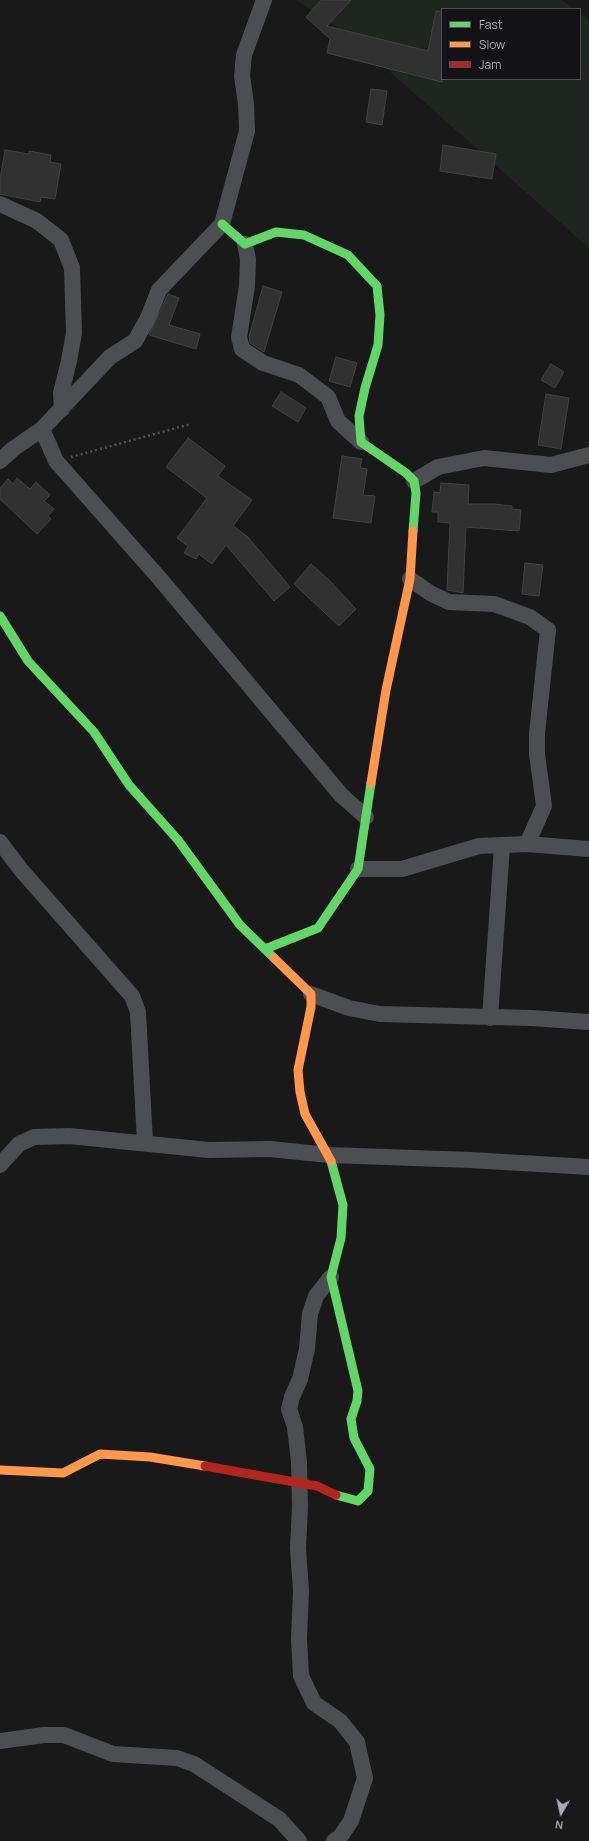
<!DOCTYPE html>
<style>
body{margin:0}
#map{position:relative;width:589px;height:1841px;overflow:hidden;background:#191919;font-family:Manrope,sans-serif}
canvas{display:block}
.legend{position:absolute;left:441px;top:8px;width:140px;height:72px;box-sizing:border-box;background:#131315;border:1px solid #4f5157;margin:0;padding:5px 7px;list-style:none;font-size:12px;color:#aaaeb9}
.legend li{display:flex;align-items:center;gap:8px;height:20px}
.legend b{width:20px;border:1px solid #4f5157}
.north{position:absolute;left:541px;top:1793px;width:40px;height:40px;-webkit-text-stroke:3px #131315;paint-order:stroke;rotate:189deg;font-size:11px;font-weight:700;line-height:16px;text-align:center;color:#aaaeb9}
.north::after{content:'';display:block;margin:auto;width:14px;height:18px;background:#aaaeb9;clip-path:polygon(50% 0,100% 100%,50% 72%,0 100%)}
</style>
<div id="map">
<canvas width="589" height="1841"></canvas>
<ul class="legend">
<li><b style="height:5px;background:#63d668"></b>Fast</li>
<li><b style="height:5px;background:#ff974d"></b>Slow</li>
<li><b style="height:5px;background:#b3261e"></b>Jam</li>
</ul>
<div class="north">N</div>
</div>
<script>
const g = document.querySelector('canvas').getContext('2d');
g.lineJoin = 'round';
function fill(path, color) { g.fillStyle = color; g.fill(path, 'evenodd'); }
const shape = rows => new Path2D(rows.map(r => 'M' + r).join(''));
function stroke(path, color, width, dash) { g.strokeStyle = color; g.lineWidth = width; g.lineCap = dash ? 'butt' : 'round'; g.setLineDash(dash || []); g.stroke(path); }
fill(shape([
 [296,0,562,0,574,9,442,9,442,79,580,79,580,13,589,20,589,248,345,32]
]), '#1f2620');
const building = shape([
 [321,0,351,0,327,26,428,51,436,11,442,12,442,82,327,53,330,39,306,17,321,0],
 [371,89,387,91,382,125,366,122,371,89],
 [443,145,496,154,492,179,440,171,443,145],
 [5,150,29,154,29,151,51,155,50,162,61,164,55,199,41,197,40,202,0,194,0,179,5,150],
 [263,286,282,292,264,352,250,343,249,337,263,286],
 [168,294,179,298,169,325,200,334,196,349,149,335,168,294],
 [336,357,357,363,350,387,329,381,336,357],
 [551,364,564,372,555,388,541,380,551,364],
 [281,392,306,408,298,422,272,406,281,392],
 [546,394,569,398,561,449,538,445,546,394],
 [188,438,225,466,218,476,252,500,233,526,248,537,290,587,274,601,226,545,212,564,199,554,196,559,184,553,188,546,177,538,207,498,166,467,188,438],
 [342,456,362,459,360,468,367,469,363,495,375,496,371,523,333,518,342,456],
 [17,478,30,489,36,482,50,495,44,501,54,509,48,516,51,519,37,534,0,499,0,488,8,479,13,484,17,478],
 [441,483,469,485,468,504,494,504,512,506,512,509,521,510,519,531,466,527,463,593,447,590,450,523,438,522,438,512,432,512,434,492,440,493,441,483],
 [525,563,543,565,539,596,522,594,525,563],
 [311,564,329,580,356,609,339,626,294,584,311,564]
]);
fill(building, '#313131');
stroke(building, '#414245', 1);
stroke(shape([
 [71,457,191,424]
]), '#4f5053', 2.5, [2, 3]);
stroke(shape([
 [0,204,37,221,61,240,72,268,74,333,69,361,61,393,62,409],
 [245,244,248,259,247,286,239,337,242,349,263,363,299,375,328,397,338,421,361,442],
 [42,429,56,461,161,580,341,795,366,817],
 [0,461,13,449,42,429,110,357,135,341,148,318,159,290,222,224,247,131,246,104,242,76,244,55,264,0],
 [414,481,438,467,484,458,551,465,589,455],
 [410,579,430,593,449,602,494,604,530,617,548,630,537,733,537,754,544,806,527,844],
 [0,842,22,871,132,996,138,1012,145,1142],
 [358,869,402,869,479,846,527,844,589,849],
 [311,994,349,1008,380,1014,531,1018,589,1022],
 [490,1018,502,846],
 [0,1165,19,1144,34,1137,69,1136,209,1150,270,1149,329,1155,470,1160,589,1167],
 [331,1277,316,1296,310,1314,307,1349,300,1379,292,1397,289,1409,295,1427,299,1462,300,1507,298,1549,301,1590,299,1638,301,1676,314,1703,340,1721,357,1742,365,1778,351,1821,340,1837,334,1841],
 [0,1741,44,1735,64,1735,113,1754,177,1758,194,1764,279,1819,299,1841]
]), '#4d4e52', 16);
stroke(shape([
 [222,224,245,244,276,232,304,235,348,255,377,286,380,315,378,345,365,388,359,416,361,442,406,473,414,481,416,493,413,531],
 [0,616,28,661,94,732,129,785,178,840,240,925,274,958],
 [265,949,318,928,358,869,371,783],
 [331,1161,343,1205,341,1238,331,1277,358,1391,357,1401,351,1419,354,1438,370,1469,368,1491,358,1501,336,1495]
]), '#63d668', 9);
stroke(shape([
 [371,783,386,690,410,579,413,531],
 [274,958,311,994,311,1007,298,1070,300,1092,305,1114,331,1161],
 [0,1470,63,1473,100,1454,150,1457,205,1466]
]), '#ff974d', 9);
stroke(shape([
 [205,1466,317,1486,336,1495]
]), '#b3261e', 9);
</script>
